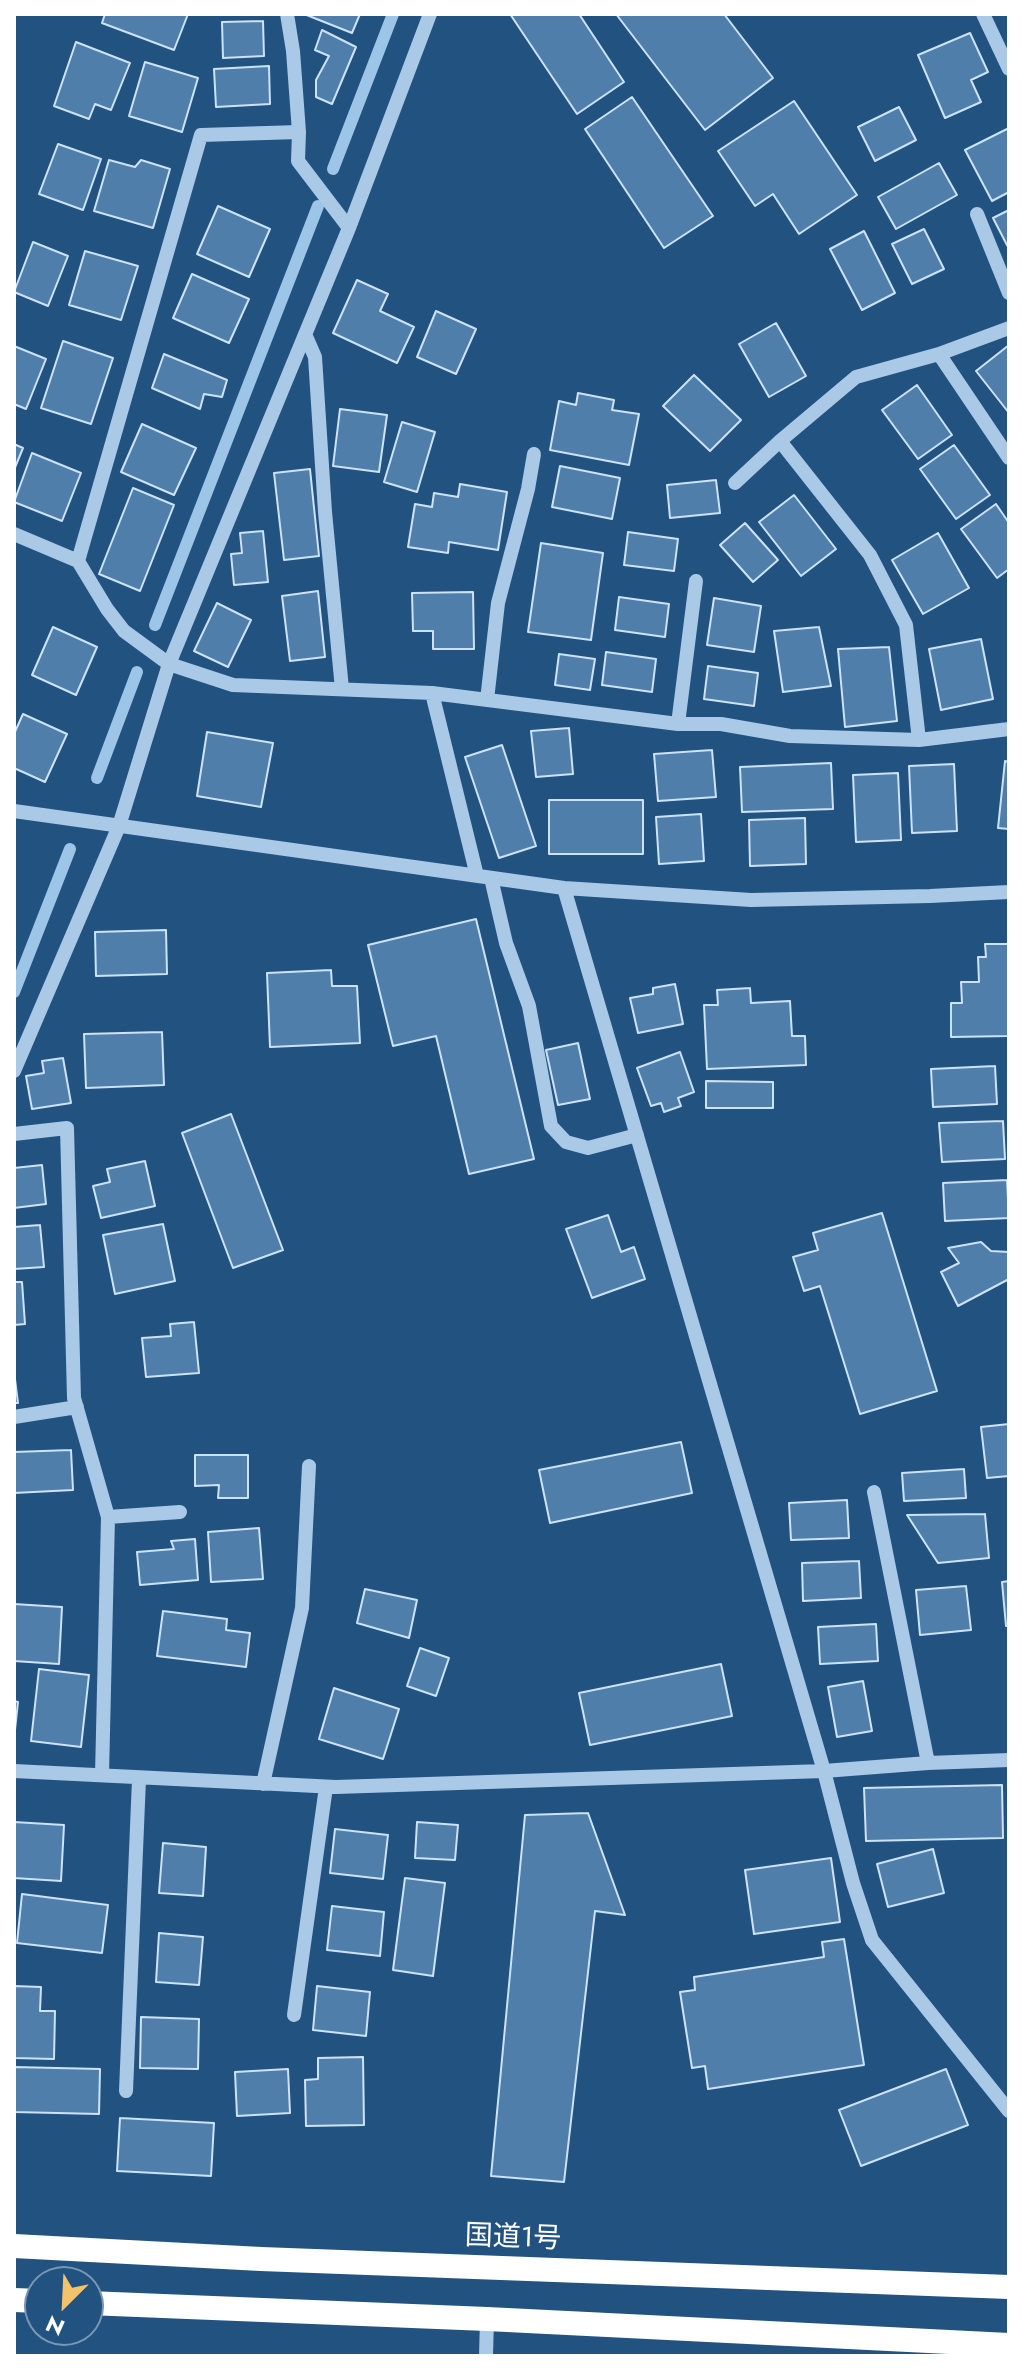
<!DOCTYPE html>
<meta charset="utf-8">
<style>
body{margin:0}
#map{position:relative;width:1023px;height:2370px;overflow:hidden;background:#225280;font-family:Jost,sans-serif}
canvas{display:block}
.frame{position:absolute;inset:0;border:16px solid #fff;pointer-events:none}
.north{position:absolute;left:24px;top:2266px;width:80px;height:80px;box-sizing:border-box;background:#225280;border:2px solid #7a97b3;border-radius:50%;rotate:204deg;font-size:22px;font-weight:700;line-height:32px;text-align:center;color:#fff}
.north::after{content:'';display:block;margin:auto;width:28px;height:36px;background:#f3c36b;clip-path:polygon(50% 0,100% 100%,50% 72%,0 100%)}
</style>
<div id="map">
<canvas width="1023" height="2370"></canvas>
<div class="frame"></div>
<div class="north">N</div>
</div>
<script>
const g = document.querySelector('canvas').getContext('2d');
g.lineJoin = 'round';
const shape = rows => new Path2D(rows.map(r => 'M' + r).join(''));
function stroke(path, color, width, dash) { g.strokeStyle = color; g.lineWidth = width; g.lineCap = dash ? 'butt' : 'round'; g.setLineDash(dash || []); g.stroke(path); }
function fill(path, color) { g.fillStyle = color; g.fill(path, 'evenodd'); }
function label(font, color, halo, rows, align = 'center') {
  g.font = font + ' Jost,"Noto Sans JP",sans-serif'; g.lineWidth = 7; g.setLineDash([]); g.textBaseline = 'middle'; g.strokeStyle = halo; g.fillStyle = color; for (const [text, x, y, turn = 0] of rows) {
    g.save(); g.translate(x, y); g.rotate((+turn || 0) * Math.PI / 180); g.textAlign = isNaN(turn) ? turn : align; if (halo) g.strokeText(text, 0, 0); g.fillText(text, 0, 0); g.restore();
  }
}
stroke(shape([
 [333,169,393,14],
 [155,625,318,206],
 [97,778,137,672],
 [14,992,70,849]
]), '#9dc5e8', 12);
const building = shape([
 [105,14,188,14,174,50,102,23,105,14],
 [304,14,360,14,352,33,304,14],
 [510,14,579,14,624,82,577,114,510,14],
 [616,14,724,14,773,78,705,130,616,14],
 [263,21,264,56,223,58,222,22,263,21],
 [322,30,356,47,332,104,316,97,316,80,329,56,315,50,322,30],
 [970,33,988,72,971,80,981,102,945,118,918,55,970,33],
 [76,42,130,63,111,110,95,104,89,119,54,106,76,42],
 [145,62,198,78,182,132,129,116,145,62],
 [269,66,270,104,216,107,214,69,269,66],
 [632,97,713,216,664,248,585,129,632,97],
 [794,101,857,195,799,234,773,194,755,206,718,151,794,101],
 [899,107,916,140,875,161,858,127,899,107],
 [1009,128,1009,192,992,201,965,150,1009,128],
 [58,144,101,159,83,210,39,194,58,144],
 [109,160,135,167,141,160,170,169,153,228,94,211,109,160],
 [939,163,957,195,896,229,878,197,939,163],
 [218,206,270,229,249,277,197,254,218,206],
 [1009,210,1009,249,993,218,1009,210],
 [924,229,944,269,912,284,892,244,924,229],
 [864,231,895,293,862,310,830,249,864,231],
 [33,242,68,256,48,306,14,292,33,242],
 [85,251,138,266,121,320,69,305,85,251],
 [192,274,249,299,229,343,173,318,192,274],
 [357,280,388,294,380,311,414,327,397,363,333,333,357,280],
 [436,311,476,329,456,374,417,357,436,311],
 [776,323,806,376,769,397,739,344,776,323],
 [63,341,113,358,91,424,41,408,63,341],
 [1009,345,1009,413,976,371,1009,345],
 [14,346,46,359,26,409,14,404,14,346],
 [164,354,227,380,222,397,204,394,200,409,152,388,164,354],
 [694,375,741,420,710,451,663,406,694,375],
 [917,385,952,435,918,459,882,410,917,385],
 [578,393,614,400,612,410,639,414,629,465,550,450,559,401,576,405,578,393],
 [340,409,387,415,379,472,333,466,340,409],
 [402,422,435,432,417,492,384,482,402,422],
 [142,424,196,448,174,495,121,472,142,424],
 [14,444,23,448,14,470,14,444],
 [954,445,990,495,956,519,920,469,954,445],
 [32,453,81,473,62,521,14,502,32,453],
 [560,466,620,478,612,519,552,507,560,466],
 [310,469,319,556,284,560,274,473,310,469],
 [716,480,720,513,670,518,667,485,716,480],
 [460,484,507,492,498,550,449,542,448,553,408,547,415,504,432,507,434,493,458,497,460,484],
 [133,488,174,505,140,591,99,574,133,488],
 [794,495,836,549,801,576,759,522,794,495],
 [996,504,1009,523,1009,569,997,578,961,529,996,504],
 [745,523,778,560,753,582,720,545,745,523],
 [263,531,268,582,234,585,231,554,242,553,240,533,263,531],
 [628,532,678,539,674,571,624,565,628,532],
 [938,533,969,588,923,614,892,560,938,533],
 [541,543,603,553,591,640,528,632,541,543],
 [318,591,325,657,290,661,282,596,318,591],
 [473,592,474,649,433,649,433,631,413,631,412,593,473,592],
 [619,597,669,604,665,637,615,630,619,597],
 [714,598,761,606,754,652,707,645,714,598],
 [217,603,251,620,228,667,194,651,217,603],
 [53,627,97,647,76,695,32,675,53,627],
 [819,627,831,686,783,692,774,631,819,627],
 [981,639,993,699,941,710,929,649,981,639],
 [889,647,897,721,845,727,838,649,889,647],
 [606,652,656,659,652,692,602,685,606,652],
 [559,654,595,659,590,690,555,685,559,654],
 [708,666,758,673,754,706,704,699,708,666],
 [23,714,67,734,45,782,14,768,14,734,23,714],
 [569,728,573,774,536,777,531,731,569,728],
 [207,732,273,743,261,807,197,796,207,732],
 [502,745,536,846,499,858,465,757,502,745],
 [712,750,716,797,658,801,654,754,712,750],
 [1005,761,1009,762,1009,829,998,828,1005,761],
 [831,763,833,809,742,812,740,767,831,763],
 [954,764,957,831,912,833,909,766,954,764],
 [898,773,901,840,856,842,853,775,898,773],
 [549,800,643,800,643,854,549,854,549,800],
 [701,814,704,861,659,864,656,817,701,814],
 [805,818,806,864,750,866,749,820,805,818],
 [476,919,534,1159,469,1174,436,1036,393,1046,368,945,476,919],
 [166,930,167,974,96,976,95,932,166,930],
 [985,944,1009,944,1009,1036,951,1037,951,1003,962,1003,961,982,979,982,978,957,986,957,985,944],
 [331,970,332,986,357,986,360,1043,270,1047,267,973,331,970],
 [675,984,683,1024,638,1033,630,998,653,994,653,988,675,984],
 [750,988,751,1003,790,1001,792,1036,805,1036,806,1065,707,1069,704,1005,718,1005,717,990,750,988],
 [162,1032,164,1085,86,1088,84,1034,162,1032],
 [578,1043,590,1099,558,1105,546,1050,578,1043],
 [680,1052,694,1092,678,1098,681,1106,664,1112,661,1103,651,1106,637,1068,680,1052],
 [63,1058,71,1103,32,1109,26,1076,44,1073,42,1061,63,1058],
 [995,1066,997,1104,933,1107,931,1069,995,1066],
 [706,1081,773,1082,773,1108,706,1108,706,1081],
 [231,1114,283,1250,233,1268,182,1133,231,1114],
 [1003,1121,1005,1159,942,1162,939,1123,1003,1121],
 [145,1161,155,1206,101,1218,93,1186,110,1182,107,1169,145,1161],
 [42,1165,46,1204,14,1208,14,1168,42,1165],
 [1007,1180,1009,1218,945,1221,943,1183,1007,1180],
 [882,1213,937,1391,860,1414,820,1286,804,1291,793,1257,818,1250,813,1233,882,1213],
 [608,1215,621,1252,634,1247,645,1279,592,1298,566,1229,608,1215],
 [163,1224,175,1281,115,1294,103,1235,163,1224],
 [40,1225,44,1267,14,1269,14,1227,40,1225],
 [981,1242,991,1251,1009,1252,1009,1279,958,1306,941,1272,959,1263,948,1248,981,1242],
 [14,1282,22,1282,25,1324,14,1325,14,1282],
 [194,1322,199,1373,146,1377,142,1338,171,1336,170,1324,194,1322],
 [14,1371,18,1403,14,1403,14,1371],
 [1009,1424,1009,1476,987,1478,981,1427,1009,1424],
 [681,1442,692,1493,550,1523,539,1470,681,1442],
 [71,1450,73,1490,14,1493,14,1452,71,1450],
 [195,1455,248,1455,248,1498,218,1498,219,1485,195,1486,195,1455],
 [964,1469,966,1498,904,1501,902,1473,964,1469],
 [847,1500,849,1538,791,1540,789,1503,847,1500],
 [985,1514,989,1558,938,1563,907,1515,985,1514],
 [259,1528,263,1579,211,1582,208,1532,259,1528],
 [195,1539,198,1580,140,1585,137,1552,174,1549,171,1541,195,1539],
 [859,1561,861,1598,803,1601,802,1563,859,1561],
 [1009,1581,1009,1626,1006,1626,1002,1582,1009,1581],
 [966,1586,971,1630,920,1635,916,1590,966,1586],
 [365,1589,417,1600,409,1638,357,1623,365,1589],
 [14,1604,62,1607,59,1664,14,1661,14,1604],
 [163,1611,227,1619,226,1630,250,1633,246,1667,157,1656,163,1611],
 [876,1624,878,1661,820,1664,818,1627,876,1624],
 [420,1648,449,1658,436,1696,407,1686,420,1648],
 [721,1664,732,1716,590,1745,579,1693,721,1664],
 [39,1669,89,1675,81,1747,31,1741,39,1669],
 [863,1681,872,1731,837,1737,828,1687,863,1681],
 [334,1688,399,1709,383,1759,319,1739,334,1688],
 [14,1701,18,1702,15,1730,14,1730,14,1701],
 [1002,1785,1003,1838,866,1841,864,1788,1002,1785],
 [588,1813,625,1915,595,1911,564,2182,491,2176,525,1815,588,1813],
 [14,1822,64,1825,61,1881,14,1878,14,1822],
 [417,1822,458,1825,455,1860,415,1858,417,1822],
 [335,1829,388,1835,383,1879,330,1873,335,1829],
 [163,1843,206,1847,203,1896,159,1893,163,1843],
 [933,1849,944,1893,888,1907,877,1864,933,1849],
 [831,1858,840,1922,754,1934,745,1870,831,1858],
 [405,1878,445,1883,433,1976,393,1970,405,1878],
 [22,1894,108,1905,102,1953,17,1943,22,1894],
 [332,1906,384,1912,380,1956,327,1950,332,1906],
 [159,1933,203,1937,199,1985,156,1982,159,1933],
 [844,1939,864,2065,708,2089,705,2066,692,2068,680,1992,695,1990,694,1977,824,1957,822,1942,844,1939],
 [14,1986,41,1987,40,2011,55,2011,54,2059,14,2058,14,1986],
 [317,1986,370,1992,366,2036,313,2030,317,1986],
 [141,2017,199,2019,198,2069,140,2068,141,2017],
 [363,2057,364,2125,306,2126,305,2080,318,2079,318,2058,363,2057],
 [14,2067,100,2069,99,2114,14,2112,14,2067],
 [288,2069,290,2113,237,2116,235,2072,288,2069],
 [946,2069,968,2125,861,2166,839,2110,946,2069],
 [120,2118,214,2123,211,2176,117,2171,120,2118]
]);
fill(building, '#4f7eab');
stroke(building, '#cce2f6', 2);
stroke(shape([
 [287,14,293,51,299,132,298,161,349,228],
 [983,14,1009,69],
 [977,214,1009,293],
 [305,334,315,357,325,512,342,689],
 [939,354,1009,458],
 [780,441,870,555,906,625,919,740],
 [735,483,780,441,856,377,939,354,1009,328],
 [14,534,78,561,107,609,124,631,169,664,233,685,432,693,678,724,721,724,790,736,919,740,1009,729],
 [78,561,201,135,299,132],
 [432,693,477,876],
 [487,700,498,603,528,489,534,454],
 [678,724,696,581],
 [14,811,564,888,751,900,930,896,1009,892],
 [491,878,506,943,529,1006,551,1126,566,1142,588,1148,637,1135],
 [564,888,824,1771,853,1883,872,1940,1009,2111],
 [14,1071,119,826,169,664,349,228,430,14],
 [14,1134,67,1128,74,1398,108,1517,102,1775],
 [14,1417,77,1407],
 [874,1492,928,1763],
 [108,1517,180,1512],
 [14,1771,336,1787,824,1771,928,1763,1009,1760],
 [263,1784,302,1608,309,1466],
 [294,2015,326,1787],
 [126,2091,139,1779],
 [486,2356,487,2319]
]), '#a9c9e7', 14);
stroke(shape([
 [14,2246,261,2259,1009,2287],
 [14,2300,40,2301],
 [88,2303,487,2319,1009,2345]
]), '#fff', 24);
label('28px', '#fff', '#225280', [
 ["国道1号",513,2239,2]
]);
</script>
